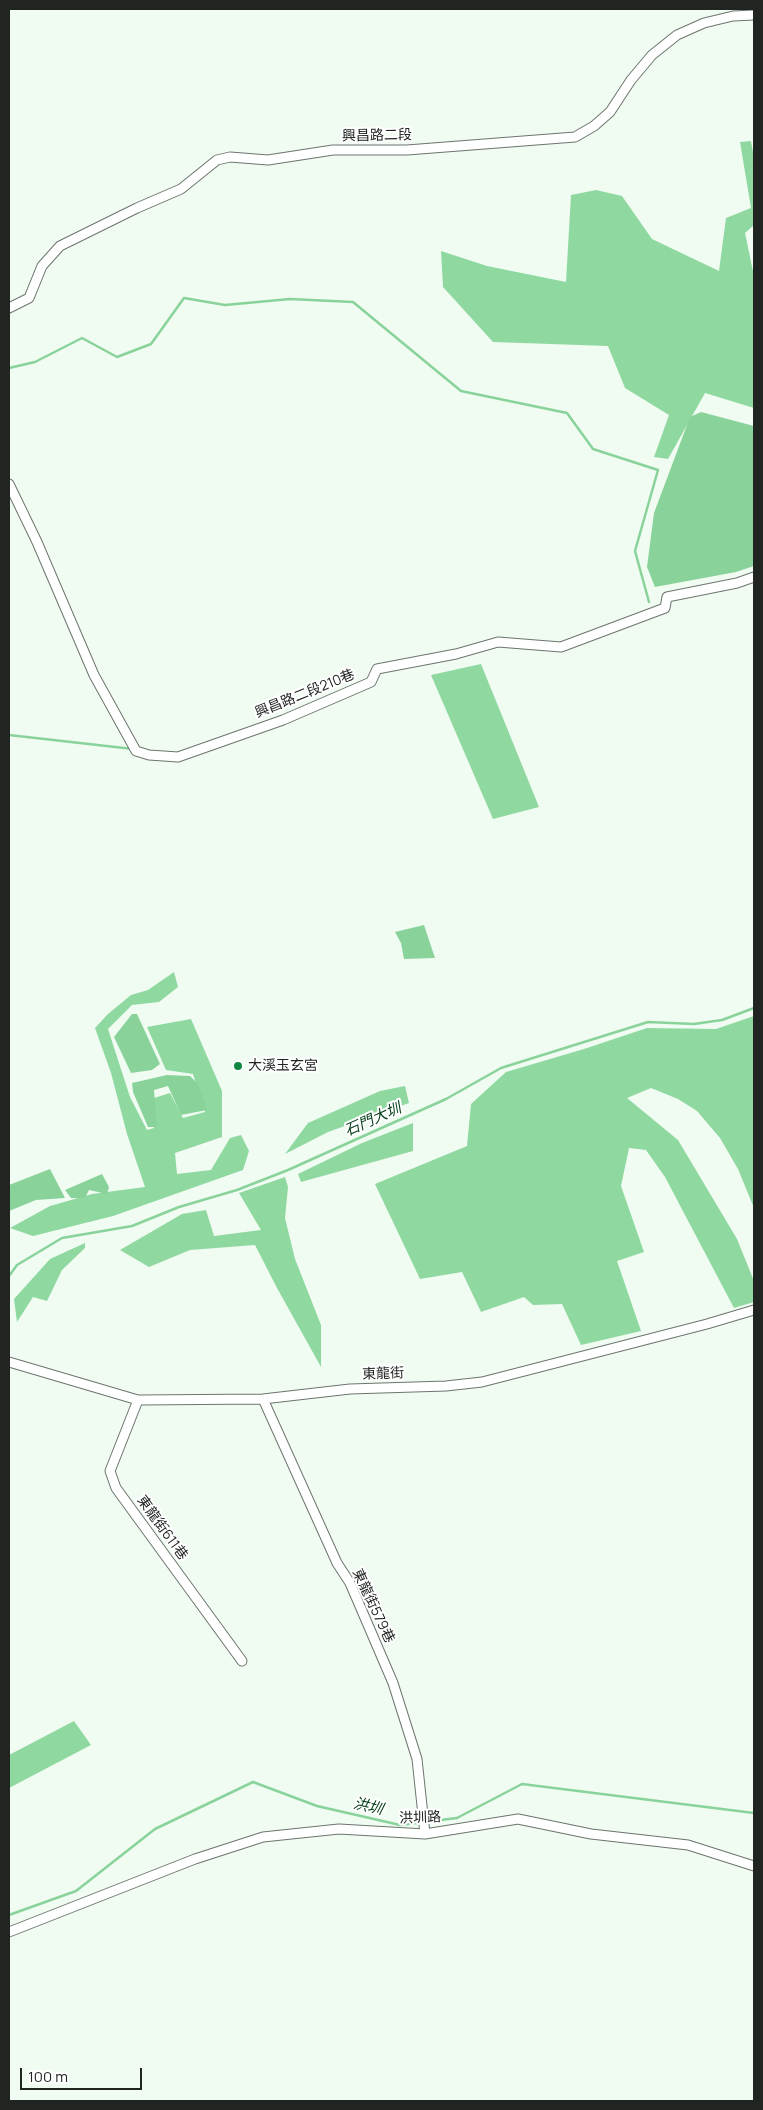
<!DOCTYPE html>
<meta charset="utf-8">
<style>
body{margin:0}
#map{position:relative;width:763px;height:2110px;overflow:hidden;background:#f0fbf2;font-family:Manrope,sans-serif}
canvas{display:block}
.frame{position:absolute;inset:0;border:10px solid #212522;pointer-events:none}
.scale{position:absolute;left:20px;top:2068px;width:122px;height:22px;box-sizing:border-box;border:2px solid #212522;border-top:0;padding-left:6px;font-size:15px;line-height:18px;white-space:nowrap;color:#212522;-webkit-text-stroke:4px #fff;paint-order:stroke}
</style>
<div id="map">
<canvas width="763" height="2110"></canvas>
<div class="frame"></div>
<div class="scale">100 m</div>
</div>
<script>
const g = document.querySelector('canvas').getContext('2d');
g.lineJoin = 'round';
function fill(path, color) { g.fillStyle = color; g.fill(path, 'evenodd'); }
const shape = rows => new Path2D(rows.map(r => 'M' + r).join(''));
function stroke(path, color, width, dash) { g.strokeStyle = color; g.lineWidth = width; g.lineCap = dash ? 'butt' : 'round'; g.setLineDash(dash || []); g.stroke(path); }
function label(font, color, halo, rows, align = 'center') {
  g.font = font + ' Manrope,"Noto Sans TC",sans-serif'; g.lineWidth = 4; g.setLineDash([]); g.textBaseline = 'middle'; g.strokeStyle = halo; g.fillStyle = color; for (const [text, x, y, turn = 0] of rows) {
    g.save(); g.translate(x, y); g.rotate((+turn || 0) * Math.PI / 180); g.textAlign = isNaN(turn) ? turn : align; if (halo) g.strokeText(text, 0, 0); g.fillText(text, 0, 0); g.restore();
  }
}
fill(shape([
 [751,141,754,158,754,225,745,233,754,276,754,408,705,393,668,459,654,457,669,415,625,388,608,346,493,342,443,287,441,251,487,266,566,282,571,195,596,190,622,196,652,239,719,271,726,218,751,208,740,142],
 [481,664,539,807,493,819,431,675],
 [174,972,178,987,159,1002,132,1005,108,1029,130,1097,147,1130,154,1128,154,1098,170,1093,183,1118,205,1112,193,1074,166,1070,147,1027,191,1019,222,1091,222,1137,175,1153,177,1174,211,1170,230,1138,241,1135,249,1151,243,1170,113,1216,33,1236,10,1228,50,1206,92,1194,145,1187,127,1134,111,1073,95,1028,108,1014,131,995,148,990],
 [754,1016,754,1208,738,1169,720,1138,697,1111,678,1099,651,1088,627,1098,678,1140,737,1239,754,1281,754,1302,734,1308,665,1177,646,1150,629,1148,621,1186,644,1252,617,1261,641,1331,581,1345,562,1304,533,1305,524,1297,481,1312,462,1272,420,1279,375,1184,467,1146,471,1104,506,1072,584,1049,647,1028,716,1029],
 [405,1086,409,1103,328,1132,285,1154,308,1123,380,1091],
 [413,1123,413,1151,301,1182,298,1174,362,1143],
 [285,1177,288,1187,285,1218,295,1259,321,1325,321,1367,277,1288,255,1245,190,1250,149,1267,120,1250,182,1214,206,1210,214,1236,261,1230,239,1193],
 [85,1243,85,1248,62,1270,47,1301,33,1297,17,1322,14,1299,50,1259],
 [74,1721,91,1745,9,1788,9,1755]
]), '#8fd9a0');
fill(shape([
 [701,412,754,426,754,566,736,572,655,587,647,567,654,513,690,417],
 [424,925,435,958,404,959,401,943,395,932],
 [132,1014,137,1014,160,1064,152,1070,131,1073,114,1037],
 [167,1075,190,1076,198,1084,207,1110,181,1115,168,1086,154,1090,157,1127,148,1127,133,1092,132,1083],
 [50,1169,65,1198,36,1200,9,1211,9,1185],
 [102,1174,109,1187,107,1194,89,1190,85,1198,71,1198,65,1190]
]), '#89d39a');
stroke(shape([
 [9,368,35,362,82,338,117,357,151,344,184,298,225,305,290,299,353,302,461,391,567,413,593,449,658,470,635,551,649,602],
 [9,735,133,749],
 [9,1276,17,1265,62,1238,132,1226,179,1207,237,1190,288,1170,446,1099,501,1068,648,1022,694,1024,722,1020,754,1008],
 [9,1915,76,1891,155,1829,253,1782,317,1806,400,1825,457,1818,522,1784,754,1813]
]), '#89d39a', 2.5);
const minor = shape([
 [9,308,29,298,42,266,60,246,137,208,181,189,217,160,230,157,268,160,333,150,407,150,575,137,594,126,610,112,631,80,652,55,677,35,704,23,733,16,754,15],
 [9,484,37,542,94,675,136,751,149,755,178,757,283,720,371,682,377,669,456,654,498,642,561,647,665,608,667,597,737,583,754,577],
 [9,1362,138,1400,263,1399,350,1389,446,1386,482,1382,707,1324,754,1310],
 [263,1399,337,1563,350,1583,393,1683,417,1759,425,1834],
 [138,1400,110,1471,116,1488,242,1661],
 [9,1932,195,1859,263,1837,339,1829,425,1834,518,1819,591,1834,688,1845,754,1866]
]);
stroke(minor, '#6c756d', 11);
stroke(minor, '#fff', 9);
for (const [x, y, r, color] of [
 [238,1066,5,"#108741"]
]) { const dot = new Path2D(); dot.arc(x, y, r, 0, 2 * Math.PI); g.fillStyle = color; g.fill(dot); stroke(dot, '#fff', 2); }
label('14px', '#212522', '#fff', [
 ["興昌路二段",377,136,-1],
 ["興昌路二段210巷",305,694,-22],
 ["東龍街",383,1374,-2],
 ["東龍街611巷",162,1528,54],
 ["東龍街579巷",373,1606,65],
 ["洪圳路",420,1818,-2]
]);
label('14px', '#212522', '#fff', [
 ["大溪玉玄宮",248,1066]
], 'left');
label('italic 15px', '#0a421e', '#fff', [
 ["石門大圳",373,1120,-24],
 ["洪圳",368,1807,13]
]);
</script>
